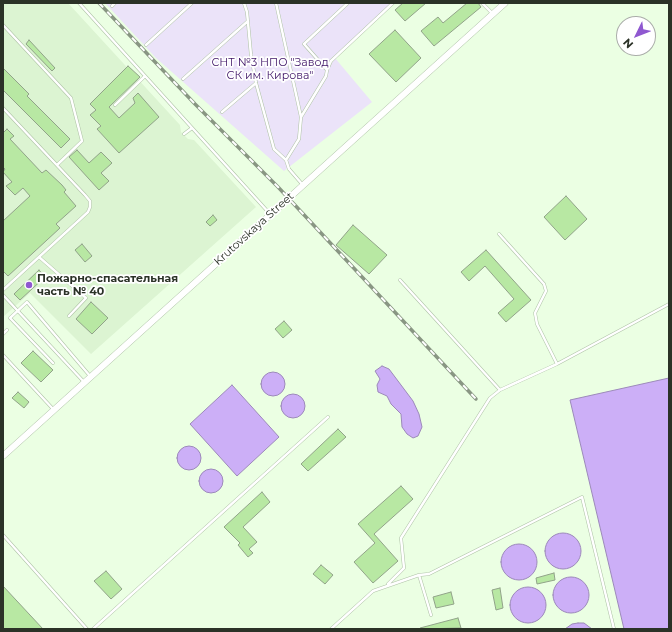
<!DOCTYPE html>
<meta charset="utf-8">
<style>
body{margin:0}
#map{position:relative;width:672px;height:632px;overflow:hidden;background:#ebffe3;font-family:Montserrat,sans-serif}
canvas{display:block}
.frame{position:absolute;inset:0;border:4px solid #2b3227;pointer-events:none}
.north{position:absolute;left:616px;top:16px;width:40px;height:40px;box-sizing:border-box;background:#fff;border:1px solid #aaada9;border-radius:50%;rotate:227deg;font-size:11px;font-weight:700;line-height:16px;text-align:center;color:#2b3227}
.north::after{content:'';display:block;margin:auto;width:14px;height:18px;background:#8f58d0;clip-path:polygon(50% 0,100% 100%,50% 72%,0 100%)}
</style>
<div id="map">
<canvas width="672" height="632"></canvas>
<div class="frame"></div>
<div class="north">N</div>
</div>
<script>
const g = document.querySelector('canvas').getContext('2d');
g.lineJoin = 'round';
function fill(path, color) { g.fillStyle = color; g.fill(path, 'evenodd'); }
const shape = rows => new Path2D(rows.map(r => 'M' + r).join(''));
function stroke(path, color, width, dash) { g.strokeStyle = color; g.lineWidth = width; g.lineCap = dash ? 'butt' : 'round'; g.setLineDash(dash || []); g.stroke(path); }
function label(font, color, halo, rows, align = 'center') {
  g.font = font + ' Montserrat,sans-serif'; g.lineWidth = 3.5; g.setLineDash([]); g.textBaseline = 'middle'; g.strokeStyle = halo; g.fillStyle = color; for (const [text, x, y, turn = 0] of rows) {
    g.save(); g.translate(x, y); g.rotate((+turn || 0) * Math.PI / 180); g.textAlign = isNaN(turn) ? turn : align; if (halo) g.strokeText(text, 0, 0); g.fillText(text, 0, 0); g.restore();
  }
}
fill(shape([
 [3,3,68,3,180,125,181,132,188,139,194,140,256,207,91,354,30,293,3,317]
]), '#dcf4d2');
fill(shape([
 [105,3,395,3,335,58,372,102,284,171,156,58]
]), '#ebe3f9');
const water = shape([
 [382,366,389,369,413,401,419,414,422,427,418,436,413,438,407,434,402,427,401,414,391,404,387,396,378,392,377,385,380,379,375,371,382,366],
 '261 384a12 12 0 1 1 24 0a12 12 0 1 1-24 0Z',
 [669,378,669,629,624,629,570,400,669,378],
 [232,385,279,437,237,476,190,424,232,385],
 '281 406a12 12 0 1 1 24 0a12 12 0 1 1-24 0Z',
 '177 458a12 12 0 1 1 24 0a12 12 0 1 1-24 0Z',
 '199 481a12 12 0 1 1 24 0a12 12 0 1 1-24 0Z',
 '545 551a18 18 0 1 1 36 0a18 18 0 1 1-36 0Z',
 '501 562a18 18 0 1 1 36 0a18 18 0 1 1-36 0Z',
 '553 595a18 18 0 1 1 36 0a18 18 0 1 1-36 0Z',
 '510 605a18 18 0 1 1 36 0a18 18 0 1 1-36 0Z',
 [578,623,584,623,592,629,565,629,572,624,578,623]
]);
fill(water, '#ccaff7');
stroke(water, '#9c8ab9', 1);
const building = shape([
 [403,3,426,3,405,21,395,10,403,3],
 [467,3,478,3,481,7,434,46,421,31,438,17,443,23,467,3],
 [395,30,421,58,396,82,369,54,395,30],
 [29,40,55,68,52,71,26,44,29,40],
 [128,66,140,77,109,107,119,118,135,103,133,98,138,93,159,117,119,153,97,129,101,126,90,115,96,110,90,104,128,66],
 [3,68,29,94,27,96,70,139,61,148,3,90,3,68],
 [7,129,14,136,10,139,42,173,46,170,62,185,66,190,64,192,76,206,56,224,60,228,8,276,3,271,3,221,30,196,23,188,15,195,6,186,12,182,3,172,5,169,3,167,3,133,7,129],
 [77,150,89,163,101,152,112,163,101,173,109,181,99,190,69,157,77,150],
 [566,196,587,219,565,240,544,217,566,196],
 [213,215,217,220,210,226,206,222,213,215],
 [353,225,387,255,369,274,336,245,353,225],
 [82,244,92,256,85,262,75,250,82,244],
 [486,250,531,300,506,322,498,313,514,299,485,266,469,281,461,272,486,250],
 [39,270,45,277,20,300,14,294,39,270],
 [91,302,108,318,92,334,76,319,91,302],
 [284,321,292,330,283,338,275,329,284,321],
 [33,351,53,370,41,382,21,363,33,351],
 [18,392,29,402,24,408,12,398,18,392],
 [338,429,346,437,308,471,301,464,338,429],
 [401,486,413,499,374,534,398,561,373,583,354,562,375,543,358,524,401,486],
 [262,492,270,502,243,527,257,542,249,549,253,553,248,557,238,545,240,543,224,527,262,492],
 [321,565,333,575,325,584,313,574,321,565],
 [106,571,122,589,111,599,94,581,106,571],
 [554,573,555,580,537,584,536,578,554,573],
 [3,586,43,629,3,629,3,586],
 [500,588,503,608,496,610,492,590,500,588],
 [451,592,454,604,436,608,433,597,451,592],
 [458,618,461,628,420,629,420,628,458,618]
]);
fill(building, '#b8e8a3');
stroke(building, '#91a389', 1);
const service = shape([
 [79,3,270,214],
 [244,3,247,12,251,55,256,83,274,149,286,160,289,169,302,184],
 [276,3,301,117,299,139,286,160],
 [482,3,493,14],
 [112,6,115,3],
 [3,25,71,98,82,141,57,165],
 [146,45,192,3],
 [327,70,304,44,348,3],
 [183,79,248,21],
 [115,105,145,76],
 [3,108,85,195,90,201,90,207,88,212,3,290],
 [222,112,256,83],
 [301,117,326,76,327,70,331,61,393,3],
 [184,134,192,128],
 [499,234,544,284,546,291,535,313,537,324,557,364],
 [39,257,86,298,69,316],
 [400,280,500,390],
 [3,295,84,382],
 [3,334,7,330],
 [3,355,53,409],
 [53,363,10,318,27,302,90,376],
 [3,535,87,629],
 [419,575,431,615],
 [388,584,404,568,401,538,490,398,500,390,557,364,669,304],
 [93,629,328,417],
 [331,629,373,591,419,575,429,574,582,497,614,629]
]);
const tertiary = shape([
 [3,456,505,3]
]);
stroke(service, '#afc2a7', 3.5);
stroke(tertiary, '#afc2a7', 7);
stroke(service, '#fff', 2.5);
stroke(tertiary, '#fff', 6);
const rail = shape([
 [99,3,195,104,278,187,476,399]
]);
stroke(rail, '#899683', 3.5);
stroke(rail, '#fff', 2, [6]);
for (const [x, y, r, color] of [
 [29,285,4,"#8f58d0"]
]) { const dot = new Path2D(); dot.arc(x, y, r, 0, 2 * Math.PI); g.fillStyle = color; g.fill(dot); stroke(dot, '#fff', 1.5); }
label('11px', '#3d1265', '#fff', [
 ["СНТ №3 НПО \"Завод",270,63],
 ["СК им. Кирова\"",270,76]
]);
label('11px', '#2b3227', '#fff', [
 ["Krutovskaya Street",254,229,-42]
]);
label('bold 11px', '#2b3227', '#fff', [
 ["Пожарно-спасательная",37,279],
 ["часть № 40",37,292]
], 'left');
</script>
